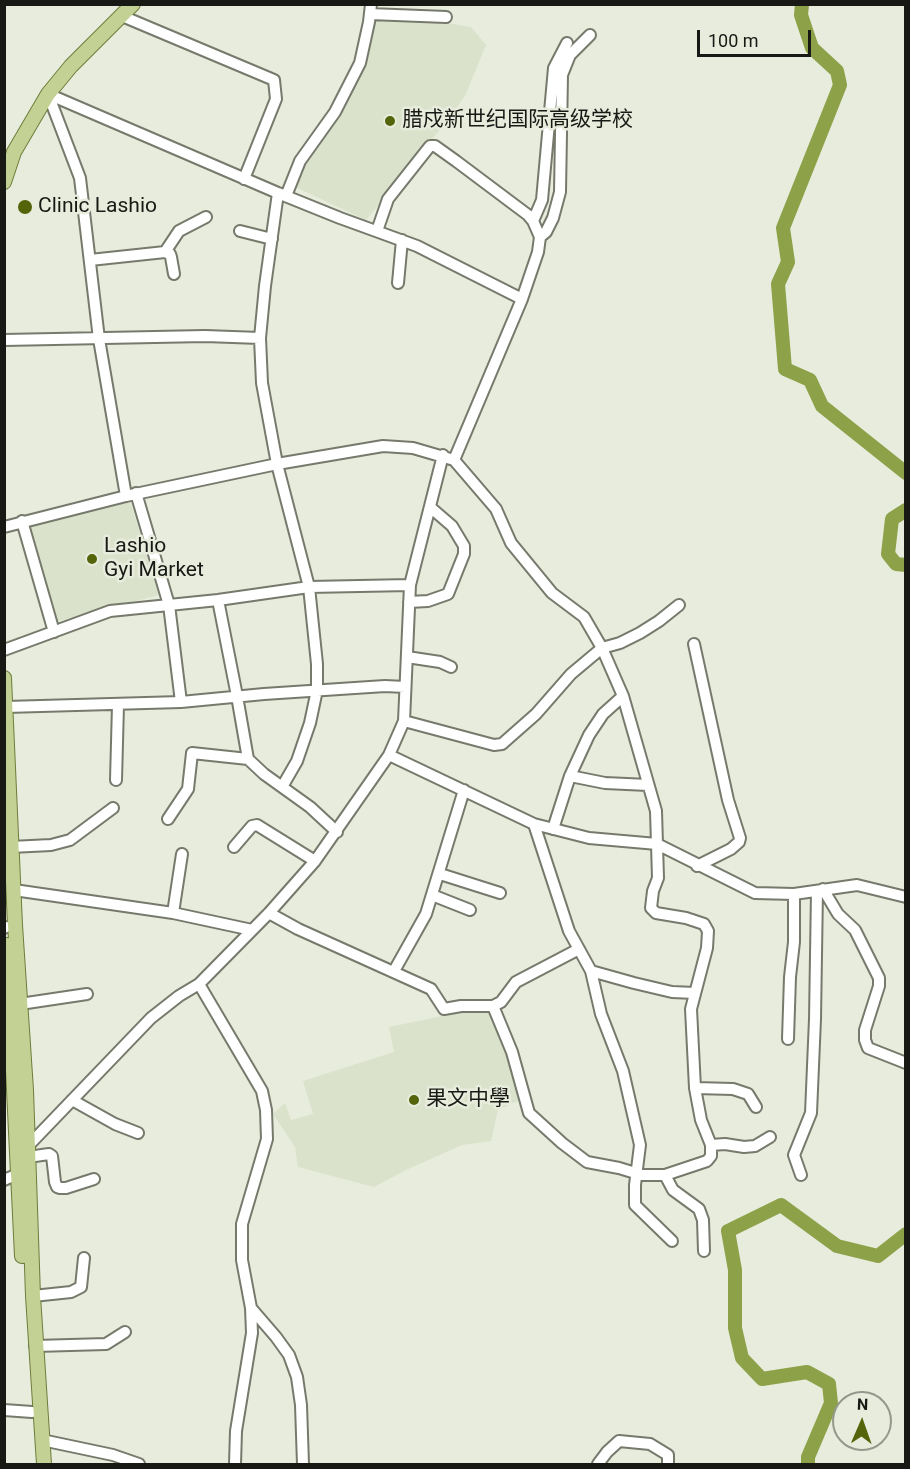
<!DOCTYPE html>
<meta charset="utf-8">
<style>
body{margin:0}
#map{position:relative;width:910px;height:1469px;overflow:hidden;background:#e7ecdc;font-family:Roboto,sans-serif}
canvas{display:block}
.frame{position:absolute;inset:0;border:6px solid #181914;pointer-events:none}
.north{position:absolute;left:832px;top:1391px;width:60px;height:60px;box-sizing:border-box;background:#e7ecdc;border:2px solid #94988c;border-radius:50%;rotate:2deg;font-size:16px;font-weight:700;line-height:24px;text-align:center;color:#181914}
.north::after{content:'';display:block;margin:auto;width:21px;height:27px;background:#54640b;clip-path:polygon(50% 0,100% 100%,50% 72%,0 100%)}
.scale{position:absolute;left:697px;top:30px;width:114px;height:27px;box-sizing:border-box;border:3px solid #181914;border-top:0;padding-left:8px;font-size:18px;line-height:21px;white-space:nowrap;color:#181914;-webkit-text-stroke:4px #e7ecdc;paint-order:stroke}
</style>
<div id="map">
<canvas width="910" height="1469"></canvas>
<div class="frame"></div>
<div class="north">N</div>
<div class="scale">100 m</div>
</div>
<script>
const g = document.querySelector('canvas').getContext('2d');
g.lineJoin = 'round';
function fill(path, color) { g.fillStyle = color; g.fill(path, 'evenodd'); }
const shape = rows => new Path2D(rows.map(r => 'M' + r).join(''));
function stroke(path, color, width, dash) { g.strokeStyle = color; g.lineWidth = width; g.lineCap = dash ? 'butt' : 'round'; g.setLineDash(dash || []); g.stroke(path); }
function label(font, color, halo, rows, align = 'center') {
  g.font = font + ' Roboto,"Noto Sans SC",sans-serif'; g.lineWidth = 5; g.setLineDash([]); g.textBaseline = 'middle'; g.strokeStyle = halo; g.fillStyle = color; for (const [text, x, y, turn = 0] of rows) {
    g.save(); g.translate(x, y); g.rotate((+turn || 0) * Math.PI / 180); g.textAlign = isNaN(turn) ? turn : align; if (halo) g.strokeText(text, 0, 0); g.fillText(text, 0, 0); g.restore();
  }
}
fill(shape([
 [374,18,453,24,471,27,486,45,465,96,439,131,366,220,293,186,302,166,340,111],
 [130,501,159,595,55,622,26,523],
 [481,1008,491,1014,497,1024,523,1098,498,1110,491,1141,462,1145,406,1170,374,1187,298,1167,295,1147,273,1114,285,1103,291,1120,313,1114,303,1081,394,1052,389,1027]
]), '#dbe2cb');
stroke(shape([
 [802,4,801,15,812,48,837,71,840,85,783,228,788,262,778,284,785,369,810,380,822,406,906,473],
 [906,510,892,519,888,554,896,564,906,565],
 [808,1464,808,1457,831,1403,829,1384,807,1372,762,1379,742,1358,735,1328,735,1270,728,1231,781,1205,837,1246,878,1256,906,1234]
]), '#8da149', 14);
const minor = shape([
 [370,14,446,17],
 [122,16,274,80,276,99,244,179],
 [278,193,265,286,260,338,262,383,277,464,309,587,317,664,317,690,310,723,297,761,282,787],
 [286,196,300,161,335,112,360,63,369,22,371,4],
 [533,221,542,200,554,68,567,43],
 [240,231,272,239],
 [377,231,388,199,430,146,435,146,456,161,528,215,533,221,540,237,538,252,522,299,454,460],
 [540,237,546,232,553,218,560,192,562,75,570,55,590,35],
 [165,252,179,231,206,217],
 [90,260,165,252,170,254,171,257,174,274],
 [398,283,402,240],
 [4,340,205,336,260,338],
 [136,493,169,605,181,702],
 [126,496,99,339,80,178,48,94,278,193,340,218,417,246,522,299],
 [22,521,54,632],
 [4,527,126,496,277,464,383,446,413,448,454,460,496,509,511,543,552,593,584,617,602,648,623,696,656,811,658,878,653,891,651,908,656,913,686,918,704,924,708,931,707,948,691,1009,695,1088,701,1120,711,1145,711,1156,707,1161,665,1175,642,1175,619,1168,587,1162,562,1143,529,1113,512,1052,493,1006,501,1002,516,982,579,949],
 [218,600,237,696,248,759,264,774,310,807,337,832],
 [409,602,428,601,448,594,464,554,464,546,452,526,430,507],
 [694,644,728,800,740,838,739,842,731,849,697,866],
 [4,650,110,611,218,600,309,587,410,585],
 [407,657,440,662,451,667],
 [6,707,181,702,264,694,385,686,405,687],
 [404,721,494,745,502,744,536,714,571,674,602,648,620,643,640,633,659,621,679,605],
 [389,755,534,824,589,838,657,844,755,893,794,894,857,885,906,897],
 [570,776,605,783,648,785],
 [116,780,118,705],
 [168,819,188,789,192,753,248,759],
 [534,824,569,931,591,971,601,1014,623,1071,640,1145,635,1185,635,1205,672,1241],
 [553,829,570,776,589,735,603,714,623,696],
 [11,847,51,845,70,840,113,808],
 [234,847,252,826,257,825,315,861],
 [440,874,500,893],
 [823,889,838,914,855,930,879,978,879,986,865,1030,865,1040,868,1048,906,1063],
 [14,890,173,913,252,930],
 [432,895,470,910],
 [173,913,182,854],
 [269,913,298,929,431,989,444,1009,461,1006,493,1006],
 [4,928,6,927],
 [394,971,426,914,464,790],
 [591,971,634,983,672,992,695,993],
 [199,984,262,1091,266,1110,267,1139,242,1224,242,1260,251,1308,252,1333,236,1431,235,1464],
 [20,1004,87,994],
 [788,1039,790,977,794,942,794,894],
 [695,1088,733,1089,748,1094,756,1107],
 [72,1100,115,1124,138,1133],
 [711,1145,725,1144,744,1147,755,1146,770,1137],
 [28,1146,151,1018,179,996,199,984,269,913,315,861,389,755,404,721,410,585,443,455],
 [28,1157,49,1154,52,1156,55,1182,57,1187,60,1188,66,1188,94,1179],
 [665,1175,673,1190,699,1209,703,1220,704,1251],
 [801,1175,794,1155,811,1113,815,1019,817,891],
 [4,1180,18,1174],
 [33,1296,71,1292,81,1287,84,1258],
 [251,1308,276,1337,289,1355,297,1377,301,1405,303,1464],
 [35,1346,106,1344,125,1332],
 [4,1410,32,1412],
 [42,1440,113,1455,139,1464],
 [598,1464,607,1452,619,1441,650,1444,668,1455,668,1464]
]);
const major = shape([
 [4,182,14,152,48,94,71,66,133,4],
 [4,678,15,925,26,1090,33,1296,44,1464],
 [7,945,22,1256]
]);
stroke(minor, '#767a6c', 14);
stroke(major, '#6e7c3a', 16);
stroke(minor, '#fff', 10);
stroke(major, '#c4d195', 14);
for (const [x, y, r, color] of [
 [390,121,6,"#54640b"],
 [25,207,8,"#54640b"],
 [92,559,6,"#54640b"],
 [414,1100,6,"#54640b"]
]) { const dot = new Path2D(); dot.arc(x, y, r, 0, 2 * Math.PI); g.fillStyle = color; g.fill(dot); stroke(dot, '#e7ecdc', 2); }
label('21px', '#181914', '#e7ecdc', [
 ["腊戍新世纪国际高级学校",402,121],
 ["Clinic Lashio",38,207],
 ["Lashio",104,547],
 ["Gyi Market",104,571],
 ["果文中學",426,1100]
], 'left');
</script>
